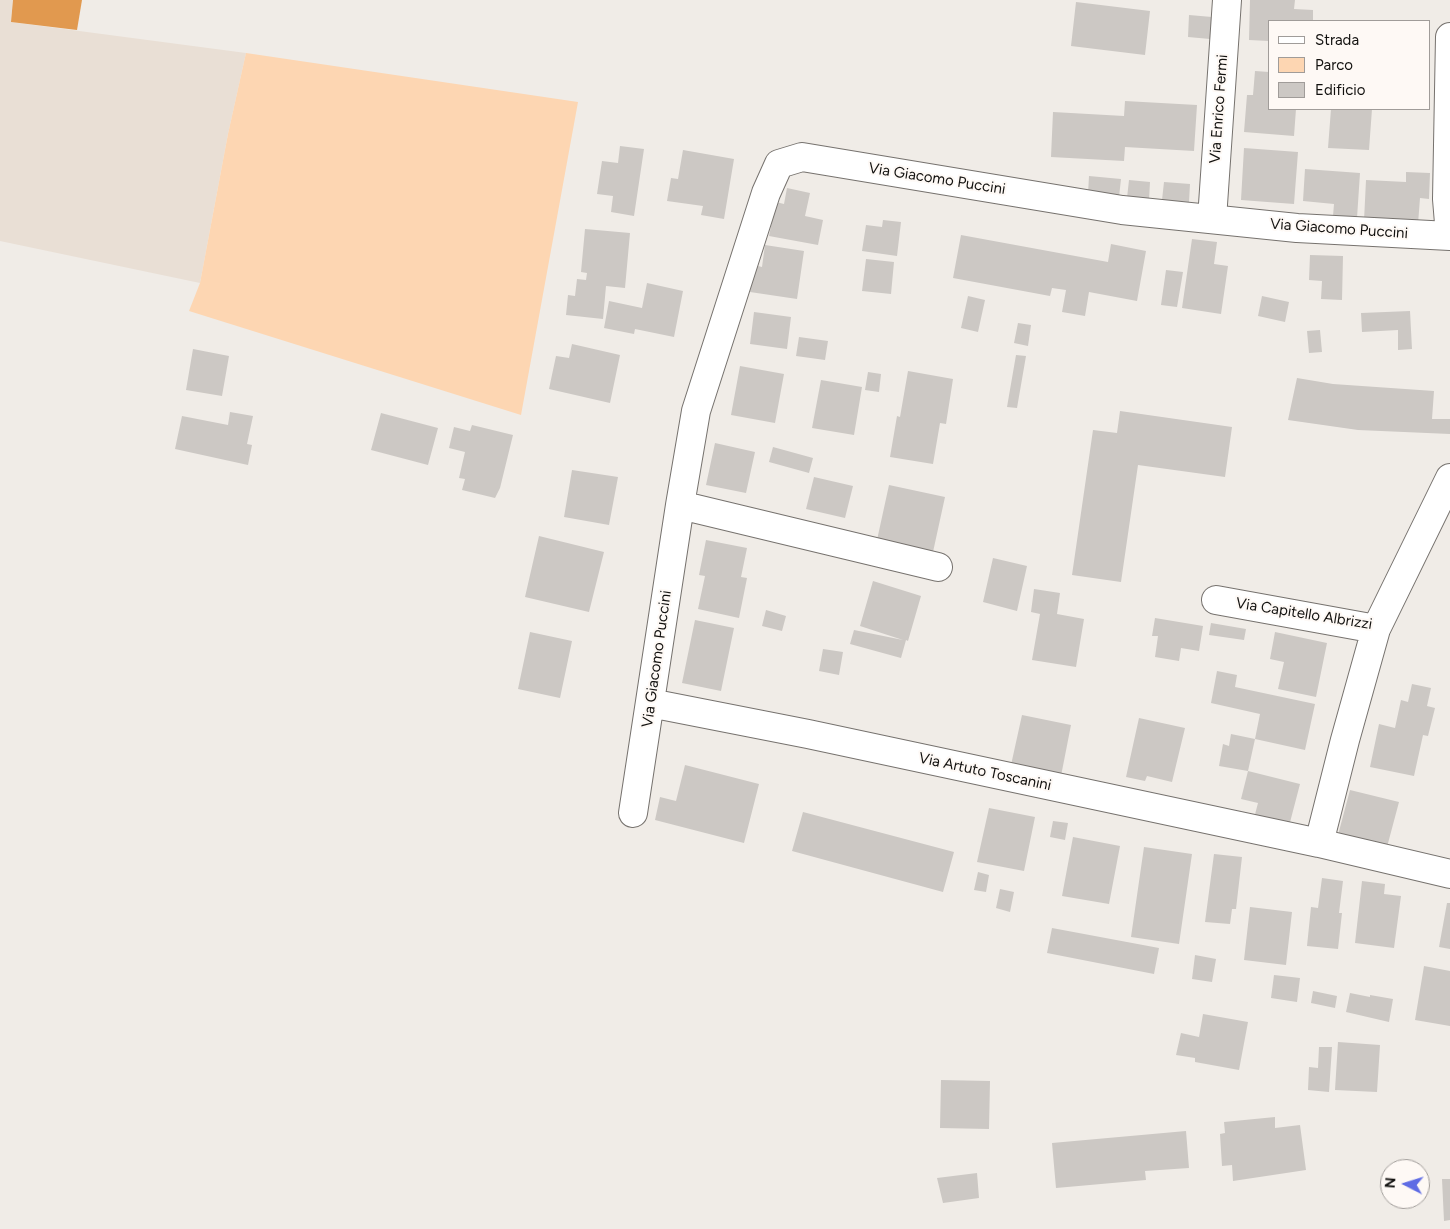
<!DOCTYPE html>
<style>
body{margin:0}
#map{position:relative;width:1450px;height:1229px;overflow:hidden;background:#f0ece7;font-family:Figtree,sans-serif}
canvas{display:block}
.legend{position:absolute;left:1268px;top:20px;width:162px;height:90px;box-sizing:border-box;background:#fef9f5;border:1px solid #a09c99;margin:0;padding:6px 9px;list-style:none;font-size:15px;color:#12110f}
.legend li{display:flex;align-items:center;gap:10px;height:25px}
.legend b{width:25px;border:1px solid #a09c99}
.north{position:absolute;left:1380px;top:1159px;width:50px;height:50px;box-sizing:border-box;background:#fef9f5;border:1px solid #a09c99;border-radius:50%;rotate:275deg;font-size:14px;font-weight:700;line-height:20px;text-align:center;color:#12110f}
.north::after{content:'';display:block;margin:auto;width:18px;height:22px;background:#5f6ce4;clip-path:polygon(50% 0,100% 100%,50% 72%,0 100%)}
</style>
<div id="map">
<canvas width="1450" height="1229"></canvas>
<ul class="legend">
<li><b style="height:6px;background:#fff"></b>Strada</li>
<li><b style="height:14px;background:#fdd6b2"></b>Parco</li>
<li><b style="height:14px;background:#ccc8c4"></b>Edificio</li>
</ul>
<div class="north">N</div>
</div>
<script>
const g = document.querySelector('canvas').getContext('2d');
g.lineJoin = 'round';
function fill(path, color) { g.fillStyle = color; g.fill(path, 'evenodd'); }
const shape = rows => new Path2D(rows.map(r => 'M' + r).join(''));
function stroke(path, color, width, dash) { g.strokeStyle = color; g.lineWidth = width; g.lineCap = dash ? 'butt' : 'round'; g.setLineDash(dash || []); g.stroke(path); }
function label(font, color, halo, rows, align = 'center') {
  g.font = font + ' Figtree,sans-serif'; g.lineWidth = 4; g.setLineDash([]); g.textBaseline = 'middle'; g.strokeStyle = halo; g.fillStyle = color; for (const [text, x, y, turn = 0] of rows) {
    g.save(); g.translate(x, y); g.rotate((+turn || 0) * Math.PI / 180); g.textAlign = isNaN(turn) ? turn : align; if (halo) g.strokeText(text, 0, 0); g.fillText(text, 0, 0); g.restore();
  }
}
fill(shape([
 [0,0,13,0,11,22,246,53,228,134,200,283,0,241]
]), '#e9dfd5');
fill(shape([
 [246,53,578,102,521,415,189,311,200,283,228,134]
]), '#fdd6b2');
fill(shape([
 [13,0,82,0,77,30,11,22]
]), '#e1994f');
fill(shape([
 [1250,0,1295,0,1294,9,1313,10,1313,21,1269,21,1269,41,1249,40],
 [1076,2,1150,11,1145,55,1071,46],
 [1189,15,1212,17,1210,39,1188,37],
 [1255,71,1269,72,1269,109,1296,109,1294,136,1244,132,1247,95,1253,95],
 [1125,101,1197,105,1194,151,1125,147,1124,161,1051,157,1053,112,1124,116],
 [1331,109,1372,109,1369,150,1328,148],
 [620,146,644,149,634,216,611,212,613,196,597,194,602,161,618,163],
 [1244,148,1298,152,1294,204,1241,200],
 [683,150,734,159,724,219,701,215,703,206,667,201,671,178,678,179],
 [1305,169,1360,173,1357,218,1333,216,1334,204,1303,201],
 [1406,172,1430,173,1429,199,1420,198,1418,224,1364,221,1366,180,1406,182],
 [1089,176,1121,179,1119,197,1088,194],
 [1129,180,1150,182,1149,200,1127,198],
 [1164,182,1190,184,1189,202,1162,200],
 [787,188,810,193,805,216,823,220,818,245,769,236,776,202,784,204],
 [883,220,901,222,897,256,862,251,866,225,882,227],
 [585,229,630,233,625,288,606,286,603,319,566,315,568,295,575,296,577,279,586,280,587,273,581,272],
 [961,235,1108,262,1111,244,1146,251,1137,301,1089,292,1085,316,1062,312,1066,290,1052,288,1050,296,953,278],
 [1192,239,1217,242,1214,264,1228,266,1221,314,1182,308],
 [765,245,804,251,797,299,750,292,754,265,762,267],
 [1310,255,1343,256,1342,300,1321,299,1322,281,1309,280],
 [866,259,894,262,891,294,862,291],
 [1166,270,1183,272,1177,307,1161,305],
 [647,283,683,291,674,337,635,329,634,334,604,328,609,301,642,308],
 [968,296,985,300,978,332,961,328],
 [1262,296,1289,302,1285,322,1258,316],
 [1410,311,1412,349,1398,350,1398,330,1362,332,1361,313],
 [754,312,791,317,787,349,750,344],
 [1018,323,1031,325,1028,346,1014,343],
 [1320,330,1322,352,1309,353,1307,331],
 [799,337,828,341,825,360,796,356],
 [572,344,620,355,610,403,549,389,556,356,569,358],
 [193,349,229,356,222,396,186,390],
 [1016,355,1026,356,1017,408,1007,407],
 [740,366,784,374,775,423,731,415],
 [908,371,953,379,946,424,940,423,933,464,890,457,897,416,900,417],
 [868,372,881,374,879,392,865,390],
 [1297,378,1333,384,1434,391,1432,419,1450,419,1450,434,1358,430,1288,420],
 [821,380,862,387,854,435,812,428],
 [1120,411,1232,427,1225,477,1138,465,1121,582,1072,575,1093,430,1117,433],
 [230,412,253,416,247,444,252,445,248,465,175,449,182,416,228,425],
 [381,413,438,428,428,465,371,450],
 [472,425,513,435,500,488,495,498,462,490,465,479,459,478,465,452,449,448,454,427,470,431],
 [715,443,755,452,746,493,706,485],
 [773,447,813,458,809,473,769,462],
 [572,470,618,477,609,525,564,517],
 [814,477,853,486,845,518,806,509],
 [889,485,945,497,933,552,877,540],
 [539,536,604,552,589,612,525,597],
 [706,540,747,548,741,577,747,578,739,618,698,609,705,576,699,575],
 [993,558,1027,566,1017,611,983,602],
 [873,581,921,596,908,641,906,640,901,658,850,644,854,630,903,640,860,626],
 [1034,589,1060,593,1057,614,1084,619,1076,667,1032,660,1040,614,1031,612],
 [766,610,786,616,782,631,762,626],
 [1155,618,1203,626,1199,651,1181,648,1179,661,1155,657,1158,636,1152,636],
 [695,620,734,628,721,691,682,683],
 [1211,623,1246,629,1244,640,1209,635],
 [530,632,572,641,560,698,518,689],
 [1275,632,1327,643,1316,697,1278,689,1284,662,1270,659],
 [823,649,843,652,839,675,819,671],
 [1217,671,1237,675,1235,687,1315,704,1305,750,1255,739,1260,714,1211,703],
 [1412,684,1431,688,1427,706,1435,708,1428,736,1423,735,1414,776,1370,767,1379,724,1395,728,1401,700,1408,702],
 [1022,715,1071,725,1061,776,1011,765],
 [1139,718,1185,728,1172,782,1147,776,1145,781,1126,777],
 [1231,734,1255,739,1248,771,1219,766,1223,744,1229,746],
 [685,765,759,784,744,843,655,820,660,797,676,801],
 [1248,771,1300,784,1288,830,1253,822,1258,803,1241,799],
 [1350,790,1399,802,1387,847,1338,835],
 [989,808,1035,817,1024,871,977,862],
 [803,812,954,852,943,892,792,851],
 [1053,821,1068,823,1065,840,1050,837],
 [1073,837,1120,846,1109,904,1062,896],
 [1144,847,1192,854,1179,944,1131,937],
 [1214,854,1242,857,1236,909,1232,909,1230,924,1205,922],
 [978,872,989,875,986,892,974,890],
 [1322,878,1343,881,1339,913,1342,913,1338,949,1307,946,1311,907,1318,908],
 [1362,881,1385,884,1384,894,1401,896,1394,948,1355,943],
 [1000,889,1014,892,1010,912,996,908],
 [1447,903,1450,903,1450,949,1439,947],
 [1250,907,1292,912,1286,965,1244,960],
 [1052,928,1159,948,1154,974,1047,953],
 [1195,955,1216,959,1212,982,1192,979],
 [1424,966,1450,971,1450,1026,1415,1020],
 [1274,975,1300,978,1297,1002,1271,998],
 [1313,991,1337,996,1335,1008,1311,1003],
 [1350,993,1370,997,1370,995,1393,999,1389,1022,1346,1012],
 [1203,1014,1248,1022,1239,1070,1195,1062,1195,1058,1176,1055,1181,1033,1199,1037],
 [1338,1042,1380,1045,1377,1092,1335,1090],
 [1319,1047,1332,1047,1329,1092,1308,1090,1309,1067,1318,1068],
 [941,1080,990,1081,989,1129,940,1128],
 [1275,1117,1275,1128,1300,1125,1306,1170,1233,1181,1232,1165,1222,1166,1220,1134,1225,1133,1224,1122],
 [1186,1131,1189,1168,1145,1171,1146,1180,1056,1188,1052,1143],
 [977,1173,979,1198,943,1203,937,1178],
 [1442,1179,1450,1179,1450,1220,1444,1221]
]), '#ccc8c4');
const minor = shape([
 [1450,37,1447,199,1450,235],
 [1212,219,1227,0],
 [680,505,938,567],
 [1216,600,1376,629,1450,478],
 [650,703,808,734,1319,843,1450,874],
 [633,813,680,505,696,411,766,193,779,164,802,157,1122,210,1297,228,1450,236],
 [1319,843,1345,740,1376,629]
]);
stroke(minor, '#76726e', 30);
stroke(minor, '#fff', 28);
label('15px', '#12110f', '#fef9f5', [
 ["Via Enrico Fermi",1219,109,-86],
 ["Via Giacomo Puccini",937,179,9],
 ["Via Giacomo Puccini",1339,229,4],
 ["Via Capitello Albrizzi",1304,614,9],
 ["Via Giacomo Puccini",657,659,-82],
 ["Via Artuto Toscanini",985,772,12]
]);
</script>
